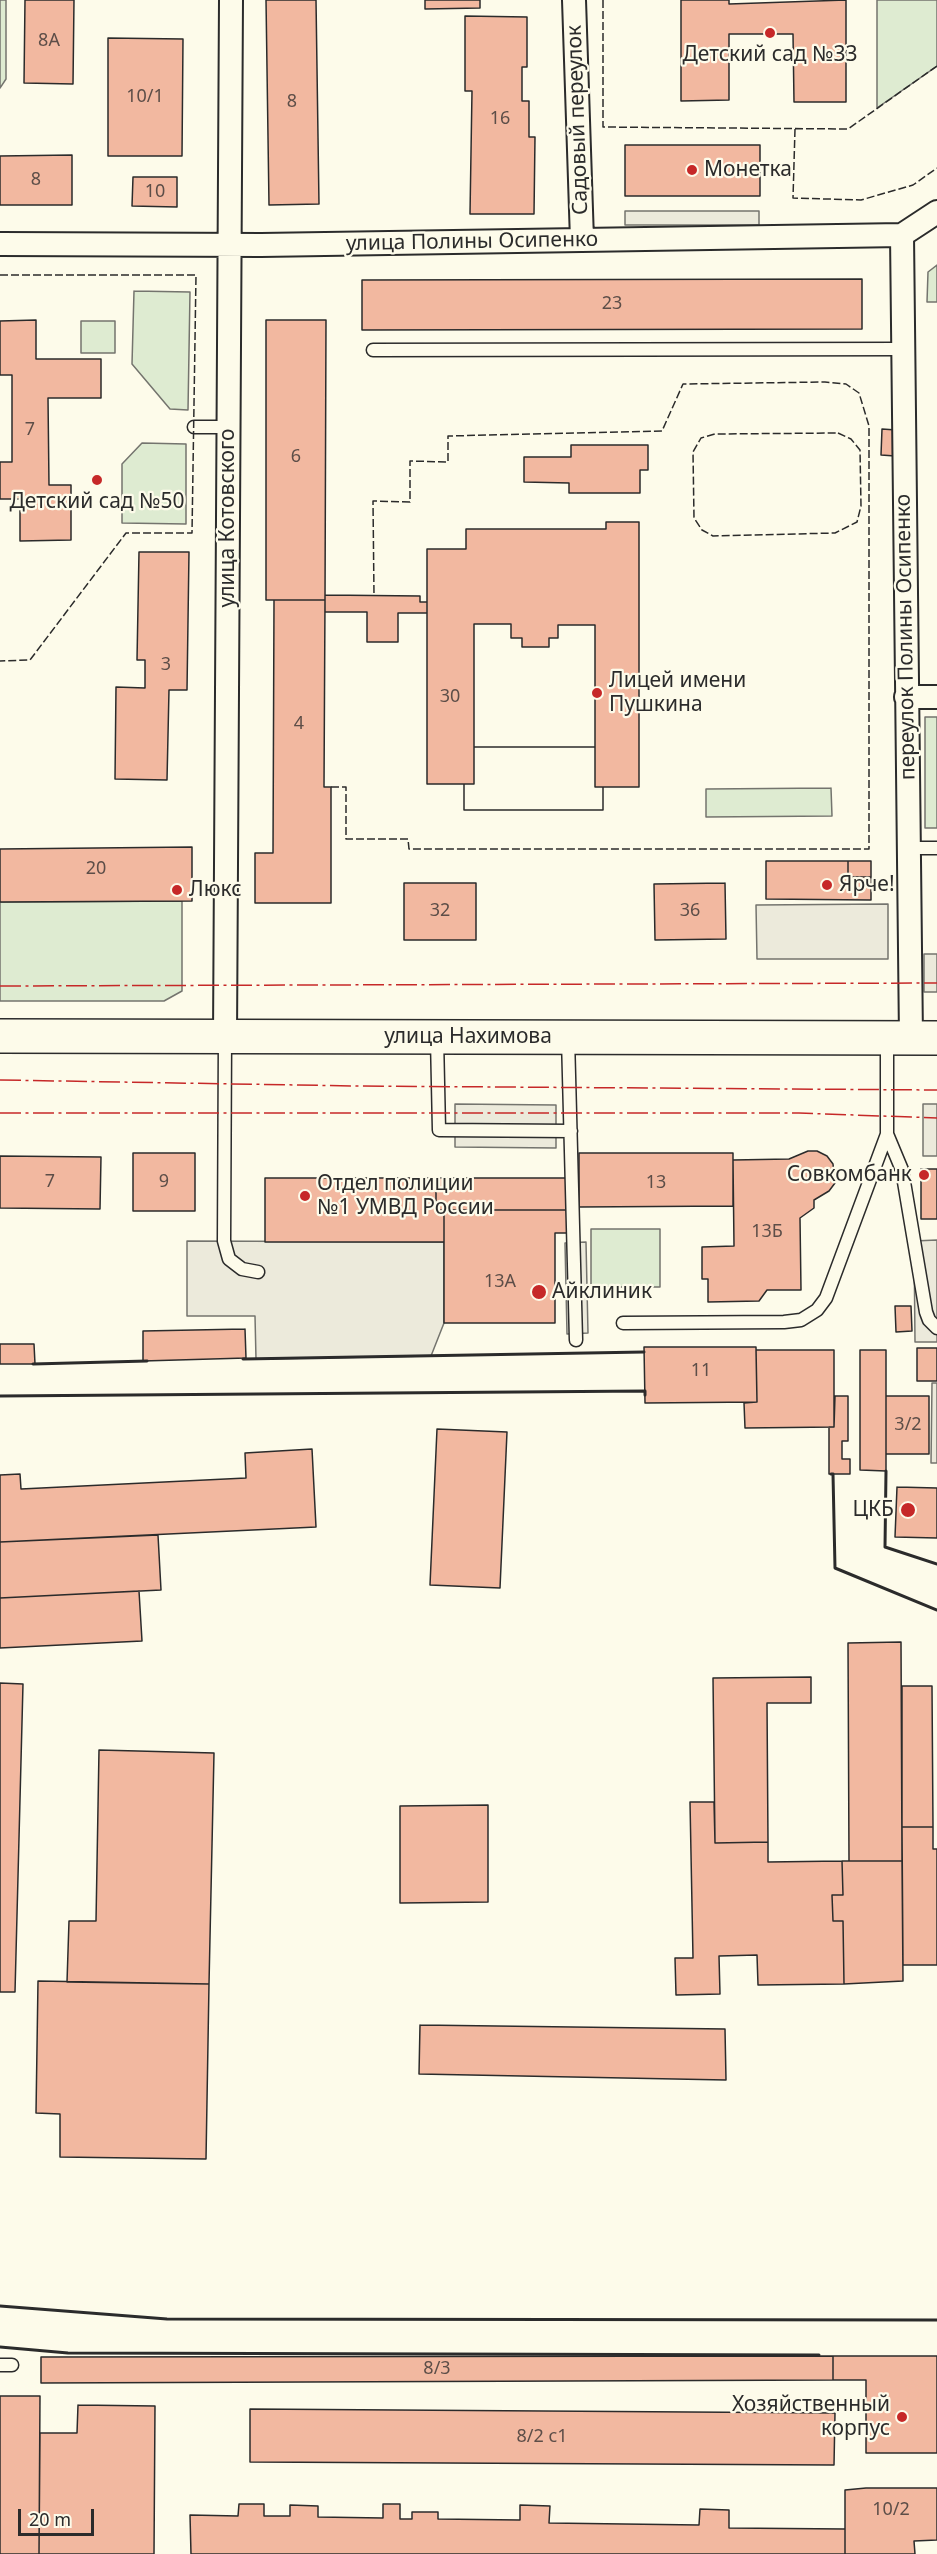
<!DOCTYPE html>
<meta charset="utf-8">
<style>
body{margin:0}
#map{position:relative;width:937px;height:2554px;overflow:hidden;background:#fdfbea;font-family:"Noto Sans",sans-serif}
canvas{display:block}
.scale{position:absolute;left:18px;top:2509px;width:76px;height:27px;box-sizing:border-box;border:3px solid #2b2b2b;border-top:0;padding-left:8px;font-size:18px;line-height:21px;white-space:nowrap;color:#2b2b2b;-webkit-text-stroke:4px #fdfbea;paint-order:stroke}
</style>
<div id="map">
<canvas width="937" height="2554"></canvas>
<div class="scale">20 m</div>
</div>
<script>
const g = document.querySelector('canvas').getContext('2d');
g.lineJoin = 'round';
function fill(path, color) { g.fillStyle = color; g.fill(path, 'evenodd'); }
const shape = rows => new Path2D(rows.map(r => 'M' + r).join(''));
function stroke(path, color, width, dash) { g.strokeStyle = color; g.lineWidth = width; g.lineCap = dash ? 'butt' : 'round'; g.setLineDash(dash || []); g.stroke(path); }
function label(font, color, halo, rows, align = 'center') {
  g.font = font + ' "Noto Sans",sans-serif'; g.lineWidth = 4.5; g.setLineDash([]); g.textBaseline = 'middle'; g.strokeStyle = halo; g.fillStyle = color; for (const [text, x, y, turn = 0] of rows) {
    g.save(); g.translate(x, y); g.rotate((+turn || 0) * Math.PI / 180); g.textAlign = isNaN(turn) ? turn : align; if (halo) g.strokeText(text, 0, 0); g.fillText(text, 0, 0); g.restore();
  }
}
const green = shape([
 [0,0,6,0,6,79,0,88,0,0],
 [877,0,937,0,937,66,877,108,877,0],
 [937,265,937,302,927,302,928,272,937,265],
 [134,291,190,292,188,410,170,409,132,364,134,291],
 [81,321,115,321,115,353,81,353,81,321],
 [142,443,186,444,186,524,122,523,122,464,142,443],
 [925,717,937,717,937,828,925,828,925,717],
 [831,788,832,816,706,817,706,789,831,788],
 [182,901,182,991,164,1001,0,1001,0,902,182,901],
 [591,1229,660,1229,660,1287,591,1287,591,1229]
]);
fill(green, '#deebd1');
stroke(green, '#74746e', 1.5);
const parking = shape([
 [625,211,759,211,759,225,625,225,625,211],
 [888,904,888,959,757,959,756,905,888,904],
 [924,954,937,954,937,992,924,992,924,954],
 [455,1104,556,1105,556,1148,455,1147,455,1104],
 [923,1104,937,1104,937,1156,923,1156,923,1104],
 [937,1240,937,1342,915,1342,914,1241,937,1240],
 [187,1241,444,1242,444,1323,431,1356,256,1359,255,1316,187,1316,187,1241],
 [586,1242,588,1333,567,1334,565,1243,586,1242],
 [932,1383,937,1383,937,1463,931,1463,932,1383]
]);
fill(parking, '#eceadb');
stroke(parking, '#74746e', 1.5);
const building = shape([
 [25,0,74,0,73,84,24,83,25,0],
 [266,0,316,0,319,204,269,205,266,0],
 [425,0,480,0,480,8,425,9,425,0],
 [681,0,729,0,729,4,846,0,846,102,794,102,793,34,729,34,729,100,681,101,681,0],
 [465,16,527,17,527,67,522,67,522,101,529,101,529,137,535,137,534,214,470,214,472,91,465,91,465,16],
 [108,38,183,39,182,156,108,156,108,38],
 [625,145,760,145,760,196,625,196,625,145],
 [72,155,72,205,0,205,0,156,72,155],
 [133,177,177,177,177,207,132,206,133,177],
 [862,279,862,329,362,330,362,280,862,279],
 [36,320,36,359,101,359,101,398,48,398,49,485,71,485,71,540,20,541,20,499,0,499,0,462,12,462,12,375,0,375,0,321,36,320],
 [266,320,326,320,325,600,266,600,266,320],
 [882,429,896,430,895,456,881,455,882,429],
 [571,445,648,445,648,470,640,470,640,493,569,493,569,483,524,482,524,457,571,457,571,445],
 [606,522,639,522,639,787,603,787,603,810,464,810,464,784,427,784,427,549,466,549,466,529,606,529,606,522],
 [474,624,511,624,511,638,522,638,522,647,549,647,549,638,558,638,558,625,595,625,595,747,474,747,474,624],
 [139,552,189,552,187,690,169,690,167,780,115,779,116,687,145,688,145,660,137,660,139,552],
 [325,595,420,596,420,602,427,602,427,613,398,613,398,642,367,642,367,612,325,612,325,595],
 [274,600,325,600,324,787,331,787,331,903,255,903,255,853,273,853,274,600],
 [474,747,595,747,595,787,603,787,603,810,464,810,464,784,474,784,474,747],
 [192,847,192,901,0,902,0,849,192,847],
 [766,861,848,861,848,877,871,877,871,900,766,899,766,861],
 [848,861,871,861,871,877,848,877,848,861],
 [404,883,476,883,476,940,404,940,404,883],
 [725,883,726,939,655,940,654,884,725,883],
 [808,1151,817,1151,827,1156,833,1164,835,1183,829,1191,814,1200,814,1208,800,1218,801,1290,767,1290,759,1301,708,1302,708,1279,702,1279,702,1247,734,1246,733,1160,789,1159,808,1151],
 [133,1153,195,1153,195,1211,133,1211,133,1153],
 [579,1153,733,1153,733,1206,579,1207,579,1153],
 [0,1156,101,1157,100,1209,0,1208,0,1156],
 [921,1169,937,1169,937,1219,921,1219,921,1169],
 [265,1178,436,1178,436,1210,444,1210,444,1242,265,1242,265,1178],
 [436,1178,569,1178,569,1210,436,1210,436,1178],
 [444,1210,569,1210,569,1233,555,1233,555,1323,444,1323,444,1210],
 [895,1306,911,1306,912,1331,896,1332,895,1306],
 [245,1329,246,1358,143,1361,143,1331,245,1329],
 [0,1344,34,1344,35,1364,0,1364,0,1344],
 [644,1347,756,1347,757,1402,645,1403,644,1347],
 [917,1348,937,1348,937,1381,917,1381,917,1348],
 [756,1350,834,1350,834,1427,745,1428,744,1403,757,1402,756,1350],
 [860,1350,886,1350,886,1471,860,1470,860,1350],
 [835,1396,848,1396,848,1441,842,1441,842,1459,850,1459,850,1474,829,1474,829,1427,834,1427,835,1396],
 [886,1396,929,1396,929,1454,886,1454,886,1396],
 [437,1429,507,1432,500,1588,430,1585,437,1429],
 [312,1449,316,1527,0,1542,0,1475,20,1474,21,1489,246,1478,245,1453,312,1449],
 [897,1487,937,1488,937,1538,895,1537,897,1487],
 [158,1535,161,1590,0,1598,0,1542,158,1535],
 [139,1591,142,1641,0,1648,0,1598,139,1591],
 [901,1642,902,1861,849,1861,848,1643,901,1642],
 [811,1677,811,1703,767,1703,768,1842,715,1843,713,1678,811,1677],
 [0,1683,23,1684,15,1992,0,1992,0,1683],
 [902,1686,932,1686,933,1827,902,1827,902,1686],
 [99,1750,214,1753,209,1984,67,1982,69,1921,96,1921,99,1750],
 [690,1802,714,1802,715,1843,768,1842,768,1862,842,1861,843,1895,832,1895,833,1921,843,1921,844,1984,758,1985,757,1955,719,1956,720,1994,676,1995,675,1958,693,1958,690,1802],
 [488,1805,488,1902,400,1903,400,1806,488,1805],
 [902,1827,933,1827,933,1849,937,1849,937,1965,903,1965,902,1827],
 [842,1861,902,1861,903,1981,844,1984,843,1921,833,1921,832,1895,843,1895,842,1861],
 [38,1981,209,1984,206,2159,60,2157,60,2114,36,2113,38,1981],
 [420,2025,725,2029,726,2080,419,2074,420,2025],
 [833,2356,833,2380,41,2383,41,2357,833,2356],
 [833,2356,937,2356,937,2453,866,2453,866,2380,833,2380,833,2356],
 [0,2396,40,2396,39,2554,0,2554,0,2396],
 [78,2405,155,2406,154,2554,39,2554,40,2433,77,2433,78,2405],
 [250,2409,835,2413,834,2465,250,2462,250,2409],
 [866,2488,937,2488,937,2540,914,2541,915,2554,845,2554,845,2490,866,2488],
 [239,2504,264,2504,264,2516,290,2516,290,2505,318,2506,318,2517,383,2518,383,2504,400,2504,400,2519,412,2519,412,2512,438,2512,438,2519,520,2520,520,2505,550,2506,549,2523,699,2525,700,2509,729,2510,729,2528,845,2529,845,2554,191,2554,190,2515,238,2516,239,2504]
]);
fill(building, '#f2b8a0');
stroke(building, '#2b2b2b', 1.5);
const lane = shape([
 [373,350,903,349],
 [194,427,228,427],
 [907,848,937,848],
 [225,1038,224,1241,229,1259,242,1269,258,1272],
 [437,1038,439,1130,571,1131],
 [568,1038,576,1340],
 [887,1038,887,1134,902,1170,926,1312,929,1320,937,1328],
 [623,1323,784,1322,801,1320,817,1310,826,1298,887,1134],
 [0,2365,12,2365]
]);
const street = shape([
 [574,0,582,240],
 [902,235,911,1038],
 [0,244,261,245,902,235,937,212],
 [906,697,937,697],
 [225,1037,231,0]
]);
const primary = shape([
 [0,1036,937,1038]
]);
stroke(lane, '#2b2b2b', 15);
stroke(street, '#2b2b2b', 26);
stroke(primary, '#2b2b2b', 36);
stroke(lane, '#fdfbea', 12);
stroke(street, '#fdfbea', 22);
stroke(primary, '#fdfbea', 33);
stroke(shape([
 [603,0,603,127,848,129,937,66],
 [795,129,793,198,861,200,913,185,937,168],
 [0,275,196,275,192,533,126,533,30,660,0,661],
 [838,433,851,439,860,450,861,506,857,522,835,533,713,536,702,530,694,518,693,452,701,438,715,434,838,433],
 [331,787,346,787,346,839,408,839,409,849,869,849,869,426,859,393,846,384,825,382,683,384,662,431,448,436,448,462,410,461,410,502,373,501,374,596]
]), '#2b2b2b', 1.5, [8, 3]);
stroke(shape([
 [243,1359,644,1352],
 [33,1364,147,1361],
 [0,1396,645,1391,645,1395],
 [886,1471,885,1547,937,1564],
 [831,1474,833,1474,835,1568,937,1610],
 [0,2306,167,2319,937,2320],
 [0,2347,68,2353,819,2355]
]), '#2b2b2b', 3);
stroke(shape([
 [0,986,937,983],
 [0,1080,357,1086,937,1090],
 [0,1113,799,1113,937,1118]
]), '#c62828', 1.5, [21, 4.5, 3, 4.5]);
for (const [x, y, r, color] of [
 [770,33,6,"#c62828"],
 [692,170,6,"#c62828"],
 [97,480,6,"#c62828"],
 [597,693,6,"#c62828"],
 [827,885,6,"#c62828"],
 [177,890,6,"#c62828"],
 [924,1175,6,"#c62828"],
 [305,1196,6,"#c62828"],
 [539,1292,8,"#c62828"],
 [908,1510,8,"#c62828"],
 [902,2417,6,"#c62828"]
]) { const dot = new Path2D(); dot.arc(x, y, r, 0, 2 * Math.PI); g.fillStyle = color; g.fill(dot); stroke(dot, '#fdfbea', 2); }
label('18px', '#5d4e48', null, [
 ["8А",49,41],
 ["10/1",145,97],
 ["8",292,102],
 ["16",500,119],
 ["8",36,180],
 ["10",155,192],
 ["23",612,304],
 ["7",30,430],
 ["6",296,457],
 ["3",166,665],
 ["30",450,697],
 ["4",299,724],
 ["20",96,869],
 ["32",440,911],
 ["36",690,911],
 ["7",50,1182],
 ["9",164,1182],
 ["13",656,1183],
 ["13Б",767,1232],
 ["13А",500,1282],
 ["11",701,1371],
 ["3/2",908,1425],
 ["8/3",437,2369],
 ["8/2 с1",542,2437],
 ["10/2",891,2510]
]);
label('21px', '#2b2b2b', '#fdfbea', [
 ["Детский сад №33",770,55,"center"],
 ["Монетка",704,170],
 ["Детский сад №50",97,502,"center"],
 ["Лицей имени",609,681],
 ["Пушкина",609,705],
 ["Ярче!",839,885],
 ["Люкс",189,890],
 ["Совкомбанк",912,1175,"right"],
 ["Отдел полиции",317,1184],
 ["№1 УМВД России",317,1208],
 ["Айклиник",552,1292],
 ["ЦКБ",894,1510,"right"],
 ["Хозяйственный",890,2405,"right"],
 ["корпус",890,2429,"right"]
], 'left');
label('21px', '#2b2b2b', '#fdfbea', [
 ["Садовый переулок",578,120,-92],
 ["улица Полины Осипенко",472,242,-1],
 ["улица Котовского",228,518,-90],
 ["переулок Полины Осипенко",906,637,-91],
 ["улица Нахимова",468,1037]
]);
</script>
